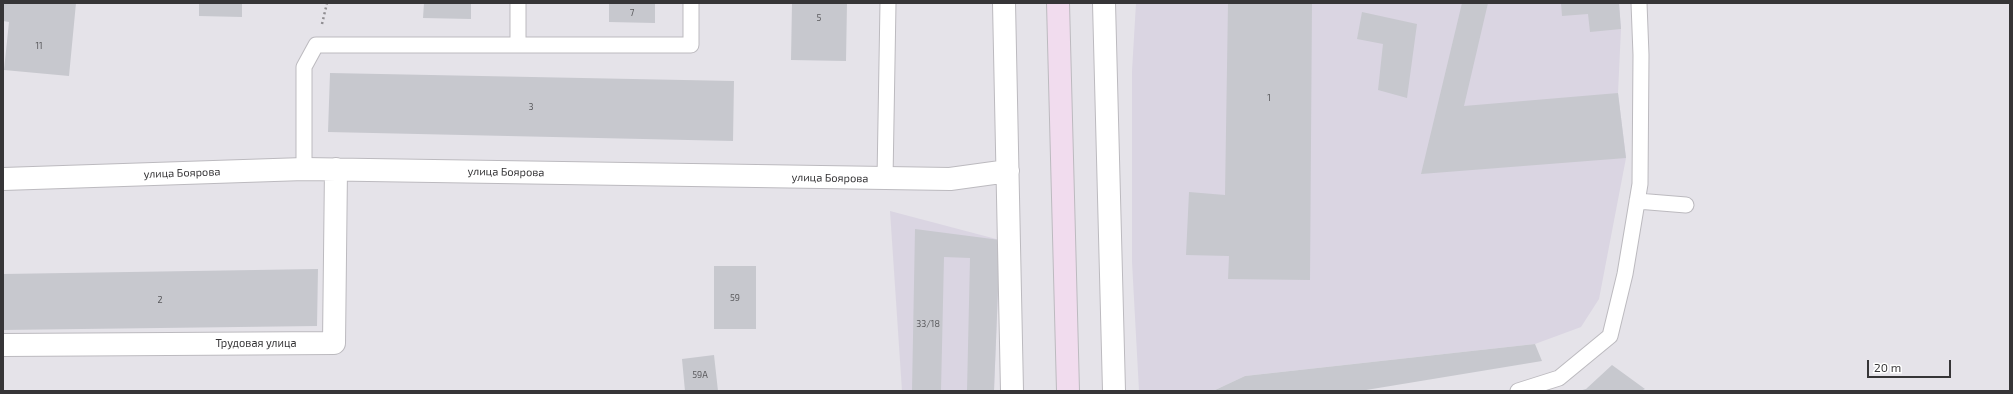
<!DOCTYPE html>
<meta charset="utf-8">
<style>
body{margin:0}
#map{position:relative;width:2013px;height:394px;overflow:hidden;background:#e5e3e9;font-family:"Exo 2",sans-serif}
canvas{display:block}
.frame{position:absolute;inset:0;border:4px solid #363537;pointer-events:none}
.scale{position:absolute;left:1867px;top:360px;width:84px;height:18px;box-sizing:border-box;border:2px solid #363537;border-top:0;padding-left:5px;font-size:12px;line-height:14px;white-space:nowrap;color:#363537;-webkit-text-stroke:3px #fff;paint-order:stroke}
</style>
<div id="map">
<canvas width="2013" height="394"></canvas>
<div class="frame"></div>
<div class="scale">20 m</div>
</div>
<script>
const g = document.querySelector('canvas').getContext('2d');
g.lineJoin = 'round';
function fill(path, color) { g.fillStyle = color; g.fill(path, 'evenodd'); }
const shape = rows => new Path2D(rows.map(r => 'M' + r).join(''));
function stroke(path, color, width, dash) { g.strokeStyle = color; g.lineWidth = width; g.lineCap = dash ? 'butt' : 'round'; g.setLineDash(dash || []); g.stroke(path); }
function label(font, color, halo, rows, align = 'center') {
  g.font = font + ' "Exo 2",sans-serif'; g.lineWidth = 3.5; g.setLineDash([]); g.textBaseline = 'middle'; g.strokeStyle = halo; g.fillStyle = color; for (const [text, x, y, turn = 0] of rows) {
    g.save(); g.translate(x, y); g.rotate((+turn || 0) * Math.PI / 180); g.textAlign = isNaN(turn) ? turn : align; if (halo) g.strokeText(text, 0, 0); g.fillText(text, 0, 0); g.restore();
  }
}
fill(shape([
 [1136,3,1619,3,1621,29,1618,93,1626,158,1599,299,1581,327,1535,344,1245,376,1213,391,1139,391,1132,262,1132,71],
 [890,211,1000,240,994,391,902,391]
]), '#dad5e2');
fill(shape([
 [3,3,76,3,69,76,4,70,9,22,3,21],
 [199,3,242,3,242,17,199,16],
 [424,3,471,3,471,19,423,18],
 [609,3,655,3,655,23,609,22],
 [792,3,847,3,846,61,791,60],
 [1228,3,1312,3,1310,280,1228,279,1229,256,1186,255,1189,192,1225,195],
 [1462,3,1488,3,1464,106,1618,93,1626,158,1421,174],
 [1561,3,1619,3,1621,29,1590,32,1588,14,1562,16],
 [1362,12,1417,24,1407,98,1378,90,1383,44,1357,39],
 [330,73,734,81,733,141,328,132],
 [915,229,1000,240,994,391,967,391,970,258,944,257,941,391,912,391],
 [714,266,756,266,756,329,714,329],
 [318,269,317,326,3,330,3,274],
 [1535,344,1542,361,1360,391,1213,391,1245,376],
 [714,355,718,391,685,391,682,359],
 [1612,365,1645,389,1641,391,1579,391,1586,389]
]), '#c7c8ce');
const lane = shape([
 [518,45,518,3],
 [304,169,304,67,316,45,691,45,691,3],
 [885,179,888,3],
 [1637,201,1686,205],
 [1518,391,1559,378,1610,336,1625,274,1640,184,1641,55,1639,3]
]);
const street = shape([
 [1004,3,1012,391],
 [1104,3,1114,391],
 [3,179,304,169,950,179,1008,171],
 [3,345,334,343,336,169]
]);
const secondary = shape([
 [1058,3,1068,391]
]);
stroke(lane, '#bcbabf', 17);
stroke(street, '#bcbabf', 24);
stroke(secondary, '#bcbabf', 24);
stroke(shape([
 [322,24,327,3]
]), '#8f8d91', 2.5, [2, 3]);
stroke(lane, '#fff', 15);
stroke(street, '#fff', 22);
stroke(secondary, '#f1dcee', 22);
label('9px', '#5a5a5d', null, [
 ["7",632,13],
 ["5",819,18],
 ["11",39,46],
 ["1",1269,98],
 ["3",531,107],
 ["59",735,298],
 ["2",160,300],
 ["33/18",928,324],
 ["59А",700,375]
]);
label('11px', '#363537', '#fff', [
 ["улица Боярова",506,172,1],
 ["улица Боярова",182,173,-2],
 ["улица Боярова",830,178,1],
 ["Трудовая улица",256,343]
]);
</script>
